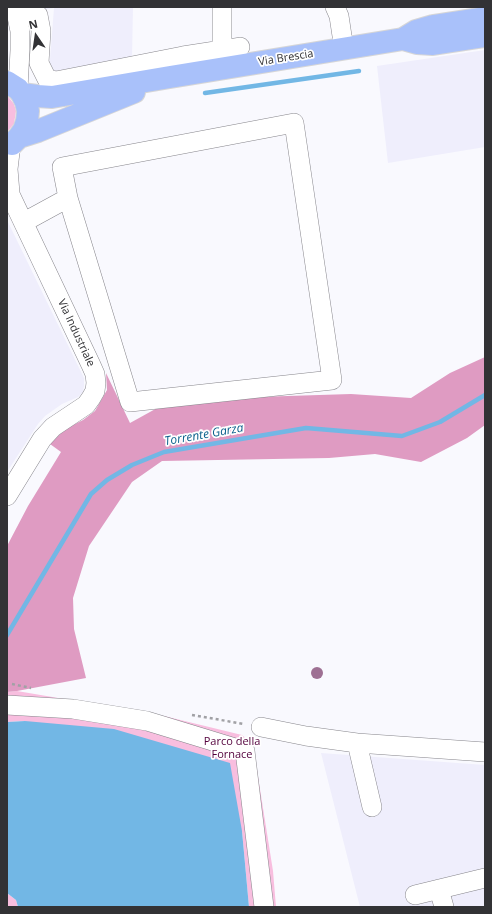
<!DOCTYPE html>
<style>
body{margin:0}
#map{position:relative;width:492px;height:914px;overflow:hidden;background:#f9f9fe;font-family:"Open Sans",sans-serif}
canvas{display:block}
.frame{position:absolute;inset:0;border:8px solid #323235;pointer-events:none}
.north{position:absolute;left:16px;top:16px;width:40px;height:40px;-webkit-text-stroke:3px #fff;paint-order:stroke;rotate:347deg;font-size:11px;font-weight:700;line-height:16px;text-align:center;color:#323235}
.north::after{content:'';display:block;margin:auto;width:14px;height:18px;background:#323235;clip-path:polygon(50% 0,100% 100%,50% 72%,0 100%)}
</style>
<div id="map">
<canvas width="492" height="914"></canvas>
<div class="frame"></div>
<div class="north">N</div>
</div>
<script>
const g = document.querySelector('canvas').getContext('2d');
g.lineJoin = 'round';
function fill(path, color) { g.fillStyle = color; g.fill(path, 'evenodd'); }
const shape = rows => new Path2D(rows.map(r => 'M' + r).join(''));
function stroke(path, color, width, dash) { g.strokeStyle = color; g.lineWidth = width; g.lineCap = dash ? 'butt' : 'round'; g.setLineDash(dash || []); g.stroke(path); }
function label(font, color, halo, rows, align = 'center') {
  g.font = font + ' "Open Sans",sans-serif'; g.lineWidth = 3.5; g.setLineDash([]); g.textBaseline = 'middle'; g.strokeStyle = halo; g.fillStyle = color; for (const [text, x, y, turn = 0] of rows) {
    g.save(); g.translate(x, y); g.rotate((+turn || 0) * Math.PI / 180); g.textAlign = isNaN(turn) ? turn : align; if (halo) g.strokeText(text, 0, 0); g.fillText(text, 0, 0); g.restore();
  }
}
fill(shape([
 [34,7,133,7,132,58,49,72,54,8,35,11],
 [485,50,485,147,388,163,377,66],
 [7,220,84,378,84,386,83,392,78,397,62,404,45,416,38,424,7,472],
 [321,753,485,765,485,907,360,907]
]), '#efeefc');
fill(shape([
 [7,95,14,104,16,111,14,124,7,132],
 [17,691,164,716,242,735,253,745,273,871,276,907,249,907,242,831,25,721,7,722,7,692],
 [7,893,16,900,18,907,7,907]
]), '#f8bedf');
fill(shape([
 [485,357,485,425,467,438,421,462,375,454,329,458,162,461,132,482,89,546,73,598,74,629,86,678,17,691,7,692,7,546,28,506,61,452,50,444,65,429,83,420,95,411,107,390,106,373,130,423,159,407,256,397,351,394,411,398,450,373]
]), '#df9bc2');
fill(shape([
 [25,721,114,729,230,763,242,831,249,907,18,907,16,900,7,893,7,722]
]), '#72b7e5');
stroke(shape([
 [205,93,359,71],
 [7,635,91,494,107,480,132,465,164,452,306,428,402,436,440,422,485,395]
]), '#72b7e5', 4.5);
const minor = shape([
 [15,7,20,31,20,50,18,89],
 [335,7,339,16,344,49],
 [17,17,38,15,41,31,39,63,47,79,56,81,183,56,222,50,222,7],
 [222,50,240,47],
 [7,188,91,365,95,374,96,383,95,391,91,398,86,405,53,427,42,439,7,496],
 [10,193,8,169,11,144],
 [24,222,68,198,130,402,332,380,294,123,62,167,68,198],
 [7,705,73,709,147,721,245,751,264,907],
 [261,727,306,736,357,743,485,752],
 [357,743,372,807],
 [439,889,444,907],
 [415,895,485,878]
]);
const major = shape([
 [403,39,417,43,433,44,485,36],
 [7,82,18,89,22,94,26,102,28,111,27,121,24,130,19,137,12,144],
 [22,94,37,96,52,97,170,77,403,39,416,31,433,26,485,18],
 [19,137,38,131,134,92]
]);
stroke(minor, '#87868c', 20);
stroke(major, '#d6d6d7', 24);
stroke(shape([
 [12,684,31,688],
 [192,715,244,724]
]), '#a1a1a5', 2.5, [3, 3]);
stroke(minor, '#fff', 19);
stroke(major, '#a9c1fa', 22);
g.fillStyle = '#9e7093';
for (const [x, y] of [
 [317,673]
]) { g.beginPath(); g.arc(x, y, 6, 0, 2 * Math.PI); g.fill(); }
label('11px', '#323235', '#fff', [
 ["Via Brescia",286,58,-9],
 ["Via Industriale",76,333,65]
]);
label('11px', '#53003c', '#fff', [
 ["Parco della",232,742],
 ["Fornace",232,755]
]);
label('italic 12px', '#075e8a', '#fff', [
 ["Torrente Garza",204,435,-10]
]);
</script>
